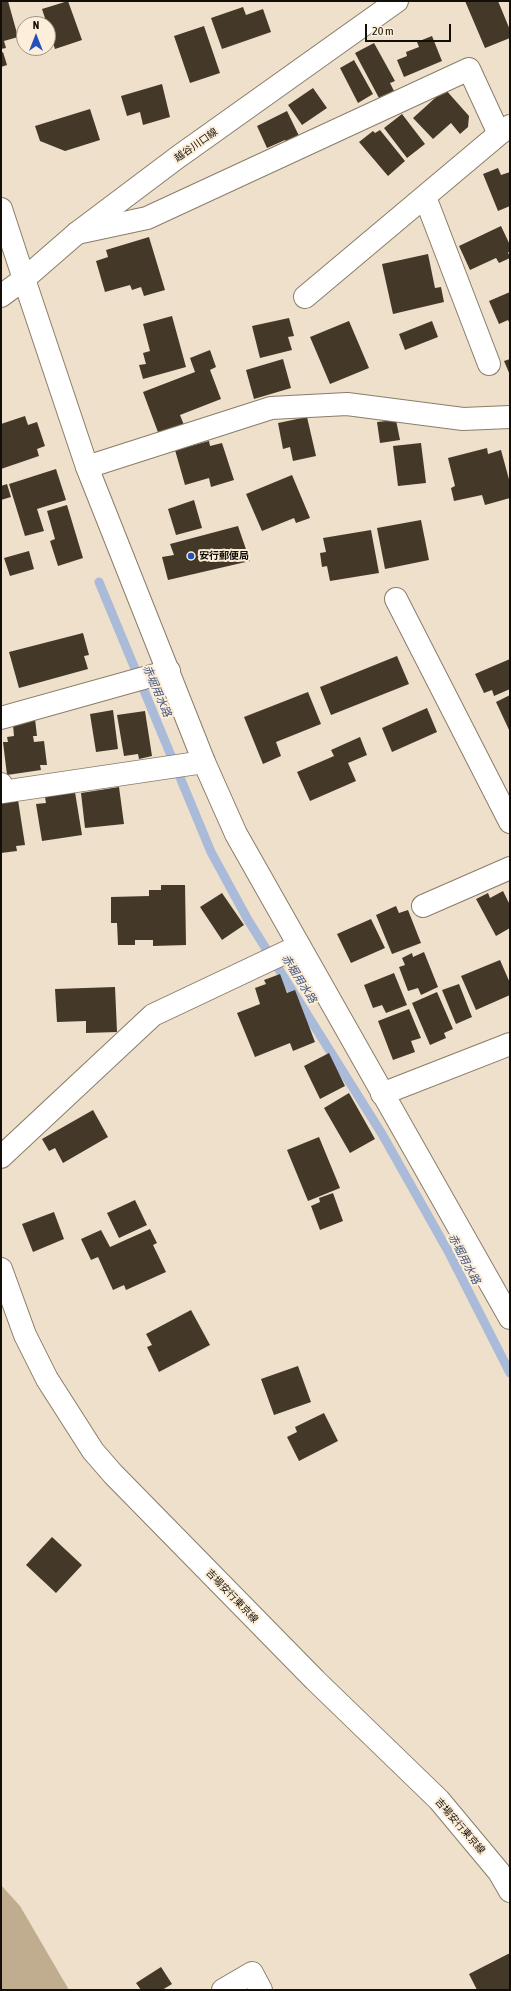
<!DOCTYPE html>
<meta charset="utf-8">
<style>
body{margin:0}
#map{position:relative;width:511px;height:1991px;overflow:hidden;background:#eee0cb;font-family:"Asap Condensed",sans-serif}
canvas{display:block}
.frame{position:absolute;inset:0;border:2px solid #130e07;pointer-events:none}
.north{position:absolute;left:16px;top:16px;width:40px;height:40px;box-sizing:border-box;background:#fceed8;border:1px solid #9f9484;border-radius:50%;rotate:0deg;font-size:11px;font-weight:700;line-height:16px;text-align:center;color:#130e07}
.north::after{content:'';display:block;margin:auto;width:14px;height:18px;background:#244ebc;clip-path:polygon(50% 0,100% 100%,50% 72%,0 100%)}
.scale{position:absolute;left:365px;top:24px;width:86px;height:18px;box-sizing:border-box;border:2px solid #130e07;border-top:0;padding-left:5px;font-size:12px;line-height:14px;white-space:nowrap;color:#130e07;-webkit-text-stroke:3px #fceed8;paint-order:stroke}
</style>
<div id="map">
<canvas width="511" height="1991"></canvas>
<div class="frame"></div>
<div class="north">N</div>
<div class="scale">20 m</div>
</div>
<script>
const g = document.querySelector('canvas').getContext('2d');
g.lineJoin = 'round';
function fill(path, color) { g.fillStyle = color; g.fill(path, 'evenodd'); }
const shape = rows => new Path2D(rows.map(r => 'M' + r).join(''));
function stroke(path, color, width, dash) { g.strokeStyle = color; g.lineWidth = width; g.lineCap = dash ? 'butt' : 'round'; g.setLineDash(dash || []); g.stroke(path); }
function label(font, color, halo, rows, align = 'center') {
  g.font = font + ' "Asap Condensed","Noto Sans JP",sans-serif'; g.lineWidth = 4; g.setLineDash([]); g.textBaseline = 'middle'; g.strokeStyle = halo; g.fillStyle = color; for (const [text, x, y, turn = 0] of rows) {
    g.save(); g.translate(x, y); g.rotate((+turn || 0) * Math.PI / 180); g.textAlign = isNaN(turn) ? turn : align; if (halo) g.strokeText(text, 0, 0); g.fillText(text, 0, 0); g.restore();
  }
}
fill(shape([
 [1,1885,20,1906,69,1990,1,1990]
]), '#c0ac8e');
stroke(shape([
 [99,582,211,852,248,920,382,1134,448,1251,510,1373]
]), '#aabad9', 9);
fill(shape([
 [1,1,8,1,18,37,4,41,6,48,1,49],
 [68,1,82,40,55,49,42,9],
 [465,1,498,1,510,30,510,38,485,48],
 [243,7,246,15,263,9,271,32,222,49,211,18],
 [204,26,220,73,190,83,174,36],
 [432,36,442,61,404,77,397,60,407,56,406,52,419,47,417,42],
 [374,43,395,81,390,83,394,91,379,98,355,53],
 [3,52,7,65,1,67,1,53],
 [354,60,373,94,358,103,340,68],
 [162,84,170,117,143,125,140,112,127,116,121,96],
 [313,88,327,108,302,125,288,105],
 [445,89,469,116,468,127,460,134,451,123,433,139,413,118],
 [90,109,100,140,65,151,40,141,35,126],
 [287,111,300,138,287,144,285,140,267,148,257,126],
 [402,114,425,144,407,158,384,128],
 [380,130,405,161,388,176,359,142,373,131,375,133],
 [498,168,501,175,510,172,510,206,498,211,483,174],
 [501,226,510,245,510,252,508,252,510,258,499,263,496,258,470,270,459,246],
 [149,237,165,290,144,296,141,287,132,290,130,285,105,292,96,261,108,257,106,250],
 [428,254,435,288,441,287,444,302,393,314,382,264],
 [510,292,510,324,508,320,499,324,489,301],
 [172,316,186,367,143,379,139,365,146,364,143,353,150,351,143,324],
 [289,318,294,336,288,337,292,350,260,358,252,326],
 [349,321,369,368,330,384,310,337],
 [432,321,438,337,405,350,399,334],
 [210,350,216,367,210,370,221,399,180,415,184,425,159,435,143,392,195,372,190,358],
 [283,359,291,388,254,399,246,370],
 [510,359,510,375,504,361],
 [25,416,28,425,37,422,45,446,37,449,39,456,1,469,1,424],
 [307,417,316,456,293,461,290,447,283,449,278,423],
 [396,420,400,440,380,443,377,422],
 [209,441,210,446,222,443,234,480,211,487,209,478,185,485,175,450],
 [421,443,426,483,398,486,393,446],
 [487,448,488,454,501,450,510,483,510,498,485,505,482,495,454,501,451,488,455,486,448,458],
 [56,469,66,500,37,509,44,531,25,536,9,484],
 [292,475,310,518,296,523,294,518,262,531,246,494],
 [7,484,11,497,1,500,1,486],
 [194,500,202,528,176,535,168,509],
 [67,505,83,558,58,566,50,541,55,539,47,511],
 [421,520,429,560,385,569,377,528],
 [238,526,250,561,168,580,162,557,174,555,170,544],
 [371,530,379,573,330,581,327,566,322,567,320,553,326,552,323,538],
 [29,551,34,569,10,576,4,558],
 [83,633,89,655,84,656,88,669,19,688,9,652],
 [397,656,409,684,331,715,320,687],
 [510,659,510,689,494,696,492,690,484,693,475,674],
 [308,692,321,724,276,742,281,756,263,764,244,717],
 [510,695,510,732,496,702],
 [427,708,437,732,392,752,382,728],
 [113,710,118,749,96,752,90,714],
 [145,711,152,756,139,759,138,754,124,756,117,715],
 [35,719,37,736,33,736,34,742,44,741,47,765,40,765,41,770,7,775,3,742,8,742,7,737,14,736,13,725,23,724,23,720],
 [360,737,367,755,348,763,356,781,310,801,297,772,334,756,331,750],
 [119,787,124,824,85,828,81,793],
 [75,792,82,835,42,841,36,804,46,803,45,797],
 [18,800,25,845,16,846,17,851,1,853,1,802],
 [161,885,185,885,186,945,153,946,153,940,135,940,135,945,118,945,117,923,111,923,111,897,149,896,149,890,161,890],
 [503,891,510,905,510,928,496,936,476,899,488,893,490,898],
 [222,893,244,925,222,940,200,907],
 [396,906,399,913,408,910,421,943,392,954,376,915],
 [371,919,385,948,351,963,337,934],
 [424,952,438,987,421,995,418,988,408,991,399,967,405,965,402,958,412,953,413,957],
 [500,960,510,983,510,995,476,1010,461,976],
 [394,973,407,1005,386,1013,382,1005,373,1008,364,985],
 [280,974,287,993,295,990,315,1042,293,1051,290,1043,255,1057,237,1013,260,1004,255,988,266,984,264,980],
 [459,984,472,1017,456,1024,442,990],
 [115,987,117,1032,86,1033,86,1021,57,1022,55,989],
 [437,992,453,1029,444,1033,446,1038,430,1045,412,1003],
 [409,1009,421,1038,411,1041,415,1052,393,1060,378,1021],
 [329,1053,345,1086,320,1099,304,1066],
 [349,1093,375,1139,350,1153,324,1108],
 [93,1110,108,1137,63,1163,55,1148,49,1151,42,1139],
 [319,1137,340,1188,308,1201,287,1150],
 [333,1193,343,1221,320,1230,311,1206,320,1202,319,1198],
 [135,1200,147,1225,119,1238,107,1213],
 [54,1212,64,1239,33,1252,22,1224],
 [150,1229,157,1243,153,1245,166,1272,126,1290,124,1285,113,1290,98,1257,91,1260,81,1239,101,1230,110,1247],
 [191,1310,210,1345,159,1372,147,1347,152,1345,146,1334],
 [298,1366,311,1402,274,1415,261,1379],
 [324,1413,338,1441,299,1461,287,1437,297,1432,295,1427],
 [52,1537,82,1565,56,1593,26,1565],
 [510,1953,510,1990,477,1990,469,1974],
 [161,1967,172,1984,162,1990,141,1990,136,1983]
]), '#443928');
const minor = shape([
 [425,197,489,364],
 [77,233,147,218,469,69,499,134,510,126],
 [305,297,499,134],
 [87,467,271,408,347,404,463,419,510,417],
 [396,599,510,822],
 [1,718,169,671],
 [1,784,2,792,204,762],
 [423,906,510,868],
 [382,1094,510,1044],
 [1,1157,153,1015,299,946],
 [223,1990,252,1973,261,1990]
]);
const tertiary = shape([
 [24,279,87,467,204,762,236,834,510,1318]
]);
const secondary = shape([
 [1,209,24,279],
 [1,296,24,279,77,233,178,157,397,1],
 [1,1269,25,1335,47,1379,93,1451,113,1474,315,1680,439,1800,499,1872,510,1891]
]);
stroke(minor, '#8a7d69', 24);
stroke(tertiary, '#8a7d69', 24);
stroke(secondary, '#8a7d69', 24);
stroke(minor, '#fff', 22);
stroke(tertiary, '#fff', 22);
stroke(secondary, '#fff', 22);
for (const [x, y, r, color] of [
 [191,556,4,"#244ebc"]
]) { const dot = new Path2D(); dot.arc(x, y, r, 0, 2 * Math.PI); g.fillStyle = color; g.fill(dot); stroke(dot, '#fceed8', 1.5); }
label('10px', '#130e07', '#fceed8', [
 ["越谷川口線",196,145,-35],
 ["吉場安行東京線",232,1596,46],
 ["吉場安行東京線",460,1826,49]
]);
label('bold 10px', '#130e07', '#fceed8', [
 ["安行郵便局",199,556]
], 'left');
label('italic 11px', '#405581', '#fceed8', [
 ["赤堀用水路",157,691,67],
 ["赤堀用水路",299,979,58],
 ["赤堀用水路",464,1259,62]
]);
</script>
